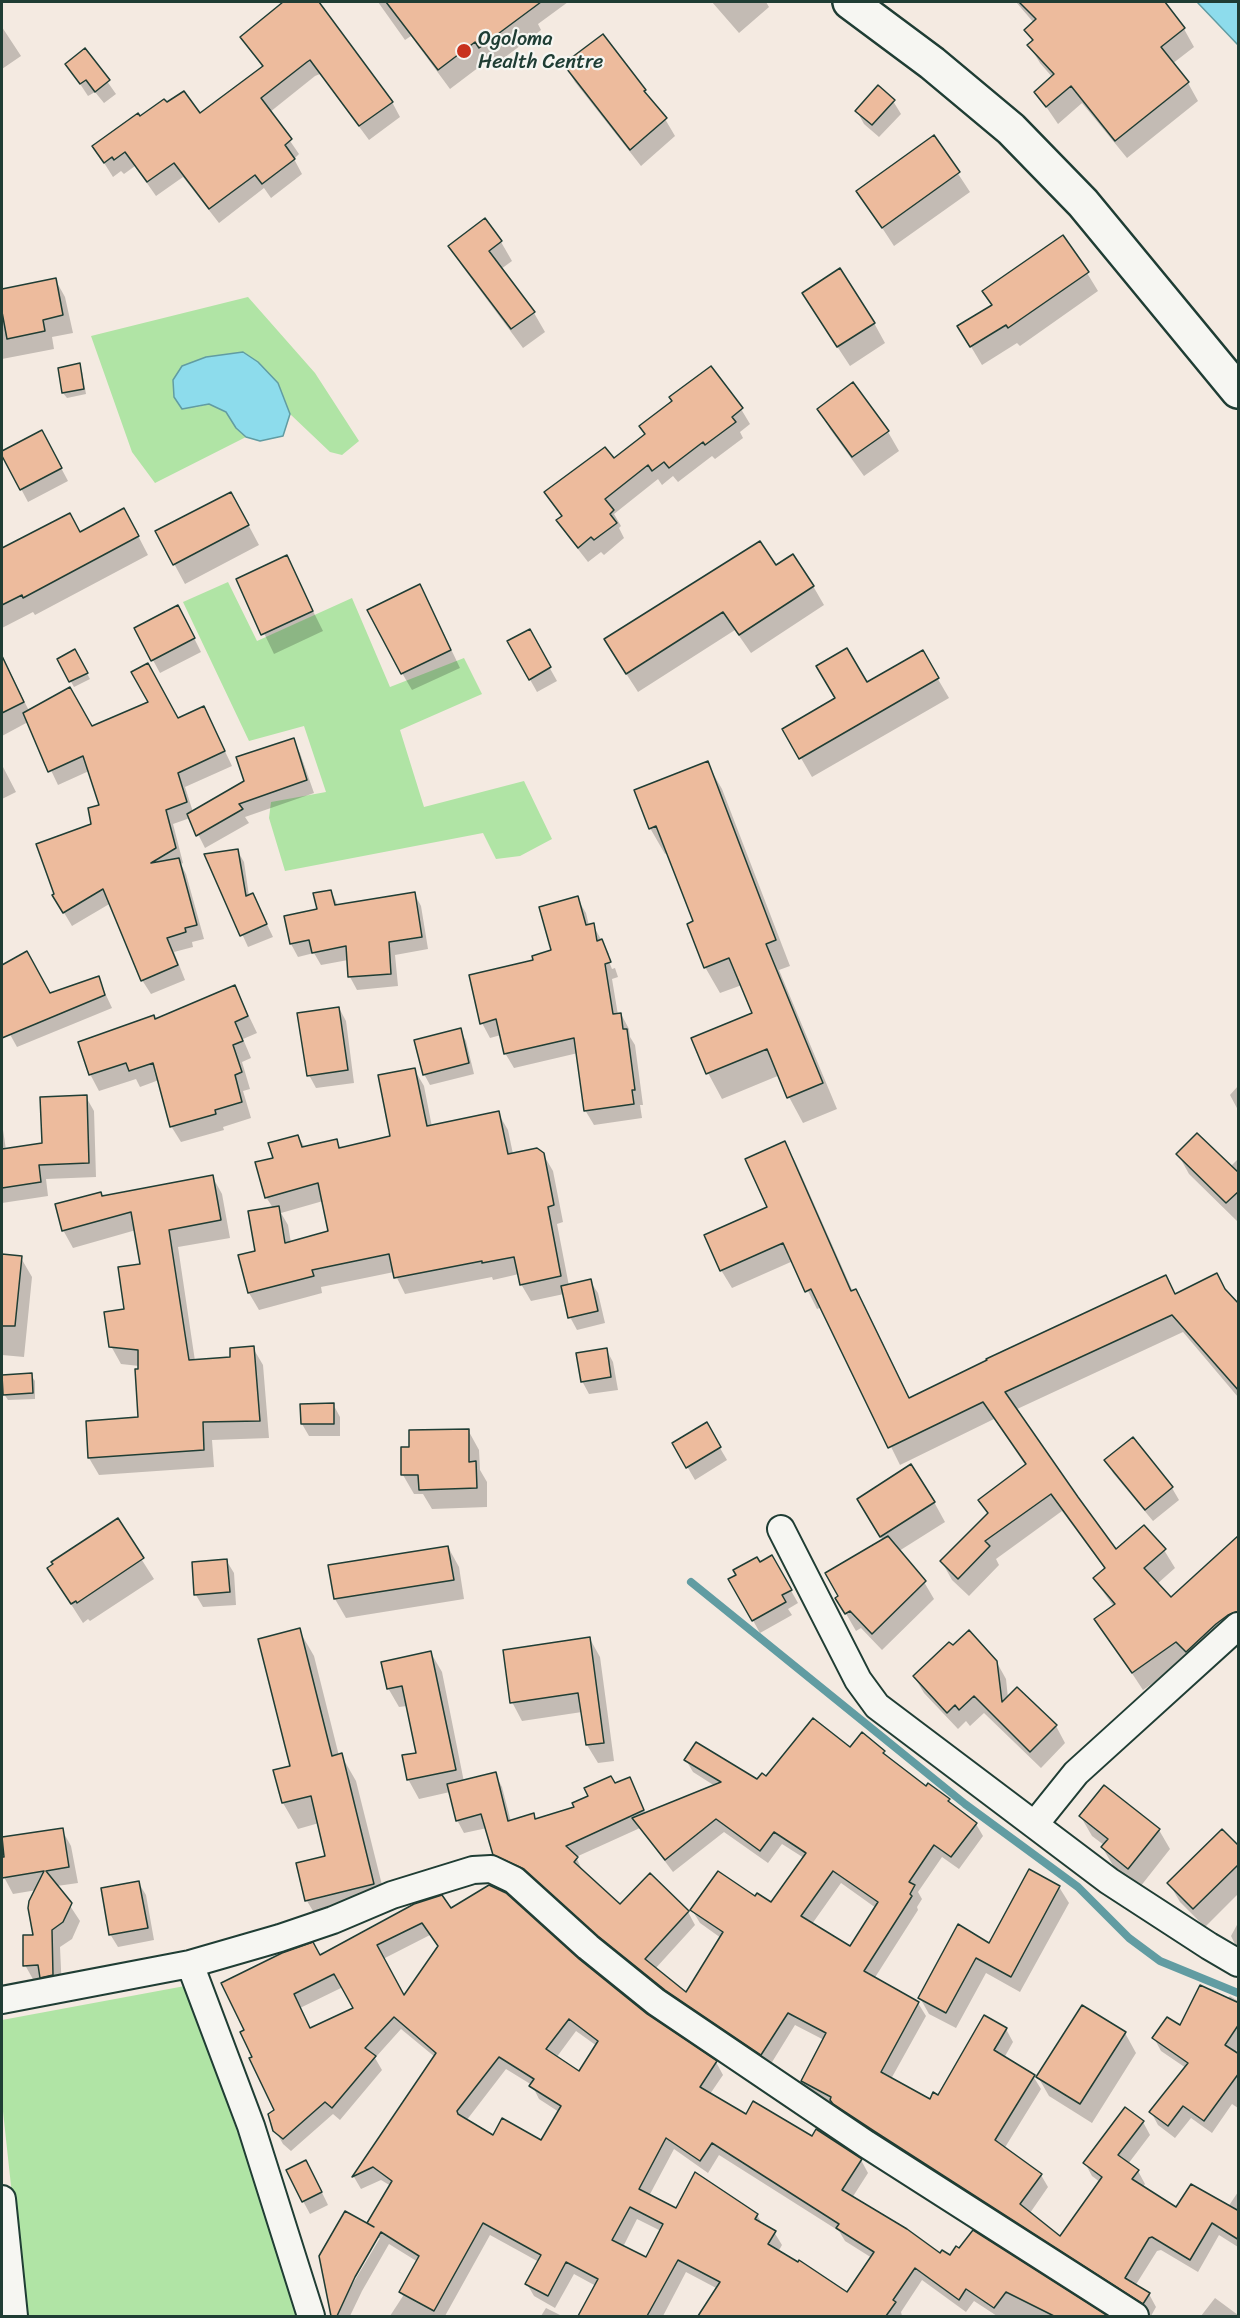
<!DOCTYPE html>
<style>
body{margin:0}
#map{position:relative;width:1240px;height:2318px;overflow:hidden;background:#f4eae1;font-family:Sriracha,sans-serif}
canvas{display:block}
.frame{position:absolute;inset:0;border:3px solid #1f3d34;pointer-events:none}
</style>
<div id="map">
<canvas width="1240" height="2318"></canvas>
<div class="frame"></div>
</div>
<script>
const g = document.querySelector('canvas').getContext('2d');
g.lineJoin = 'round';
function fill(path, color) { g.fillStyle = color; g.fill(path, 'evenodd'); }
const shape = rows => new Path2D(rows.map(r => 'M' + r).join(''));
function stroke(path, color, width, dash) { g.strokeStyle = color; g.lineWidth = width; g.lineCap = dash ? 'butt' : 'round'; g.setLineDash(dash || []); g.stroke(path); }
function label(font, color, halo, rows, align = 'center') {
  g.font = font + ' Sriracha,sans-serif'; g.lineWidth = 4.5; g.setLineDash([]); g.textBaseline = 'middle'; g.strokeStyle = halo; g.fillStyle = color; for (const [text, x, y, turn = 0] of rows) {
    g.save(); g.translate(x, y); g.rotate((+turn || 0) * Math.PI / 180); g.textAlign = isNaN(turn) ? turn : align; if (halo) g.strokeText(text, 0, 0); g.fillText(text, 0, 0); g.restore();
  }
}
fill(shape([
 [248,297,315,373,359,441,342,455,330,452,290,414,278,383,193,408,209,404,227,412,236,428,246,437,155,483,132,452,91,336],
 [228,582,257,641,352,598,390,687,464,658,482,694,400,730,424,807,524,781,552,839,520,856,496,859,483,833,285,871,269,818,271,802,326,792,304,726,249,741,183,602],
 [185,1986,285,2265,296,2316,25,2316,2,2102,2,2020]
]), '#b0e4a5');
const water = shape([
 [1197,2,1238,2,1238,45,1197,2],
 [243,352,258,362,278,383,290,414,283,436,260,441,246,437,236,428,226,412,209,404,182,409,174,397,173,380,182,366,206,357,243,352]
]);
fill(water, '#8ddcec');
stroke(water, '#619ca2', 1.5);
fill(shape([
 [286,2,317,2,392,102,400,117,369,140,320,74,315,76,270,112,299,154,294,159,302,174,271,198,264,188,219,223,183,177,156,196,135,166,124,174,121,171,113,177,94,147,140,118,200,115,263,68,242,37],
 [378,2,568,2,538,24,541,30,492,67,487,61,450,89,411,36,405,40],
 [712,2,766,2,769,7,739,33],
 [1016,2,1163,2,1184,29,1194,47,1172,64,1188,83,1198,101,1127,158,1082,103,1058,124,1036,92,1053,78,1040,63,1029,45,1033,42,1026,30,1034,23],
 [2,27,21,56,2,69],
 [603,36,665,119,675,136,641,166,575,82,565,65],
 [85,50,116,94,104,103,95,92,88,96,67,64],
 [893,101,901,114,879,137,864,124,857,111],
 [934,137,970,192,894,246,858,191],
 [501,242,512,261,501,269,534,313,545,332,523,348,462,266,450,246],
 [1087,273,1098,291,1020,346,1017,343,982,365,970,345,992,306,984,292],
 [55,279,65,297,73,333,52,337,54,349,2,359,2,291],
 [815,313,874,323,885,343,850,366],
 [79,365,82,371,86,394,67,398,63,393],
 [741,409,750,424,740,432,743,438,715,459,712,456,678,482,673,476,662,485,658,479,614,514,621,526,619,528,624,538,604,555,601,552,588,562,567,535,558,520,562,517,546,492,613,461],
 [819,409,888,432,899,451,864,476,830,429],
 [42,432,68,481,28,502,2,453],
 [242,513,259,545,185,584,157,532],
 [69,515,80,533,134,528,148,555,35,615,33,612,2,628,2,549],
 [286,557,323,631,274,654,238,579],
 [776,567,813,586,824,605,751,653,735,630,638,692,616,658],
 [429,603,460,668,412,690,402,673],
 [185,620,201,652,160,673,136,629],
 [529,631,557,681,537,692,509,642],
 [75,651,90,679,74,687,59,660],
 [922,652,949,698,812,777,784,729],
 [2,655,29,711,92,728,178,720,211,722,232,766,185,787,193,812,246,781,293,740,300,753,314,793,245,817,249,823,205,848,190,818,173,824,183,863,181,864,186,874,204,939,192,942,193,947,174,952,185,980,151,994,142,980,111,903,72,926,54,896,101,807,89,771,58,785,28,722,2,736],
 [707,763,722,789,790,966,779,970,837,1109,803,1123,789,1097,780,1075,722,1099,708,1073,754,1014,742,985,720,993,705,967,695,922,668,853,665,854,650,828],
 [2,765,16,792,2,799],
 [237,850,244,862,249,896,253,895,273,937,248,947,206,855],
 [331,891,338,906,414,893,421,906,428,949,395,955,398,986,357,990,350,977,348,960,321,965,314,953,298,957,291,944,286,917,318,910],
 [577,898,586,913,589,926,593,925,609,954,606,954,612,969,615,968,618,977,612,979,618,1015,621,1014,629,1029,630,1037,635,1045,643,1105,640,1105,642,1118,594,1125,585,1110,578,1053,514,1068,505,1053,501,1035,490,1038,482,1023,535,962,552,951],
 [27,953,50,995,98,978,112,1008,17,1047,2,1020,2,967],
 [235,987,257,1033,243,1039,251,1058,242,1062,250,1089,243,1091,251,1118,223,1127,224,1130,181,1142,171,1126,159,1080,140,1087,136,1079,99,1091,90,1074,155,1020],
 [339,1008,346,1021,354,1083,316,1088,309,1075],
 [460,1030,466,1041,474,1074,430,1085,424,1074],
 [414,1069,424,1086,432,1127,498,1113,508,1130,513,1154,543,1154,553,1171,563,1222,557,1224,569,1286,590,1281,598,1293,605,1323,577,1330,570,1317,564,1294,531,1301,521,1284,519,1274,493,1280,492,1277,405,1294,394,1272,321,1287,322,1293,259,1310,249,1293,240,1256,256,1252,273,1208,266,1197,274,1159,298,1136,305,1148,336,1141,341,1149,392,1137],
 [323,1201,330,1232,291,1243,288,1225,281,1213],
 [1238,1086,1238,1110,1230,1095],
 [86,1097,94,1111,96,1177,46,1179,48,1196,2,1203,2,1123,6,1150,44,1144],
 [784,1143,795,1161,853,1292,856,1291,866,1309,910,1399,1166,1277,1176,1295,1227,1294,1238,1307,1238,1397,1183,1332,1015,1410,1116,1551,1164,1550,1175,1568,1157,1584,1171,1599,1238,1537,1238,1633,1188,1659,1143,1690,1096,1619,1114,1607,1094,1579,1105,1569,1062,1511,996,1559,999,1565,969,1596,952,1580,942,1562,989,1515,980,1500,1026,1466,994,1419,900,1465,822,1307,817,1309,793,1261,732,1288,721,1270,769,1208],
 [1178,1154,1230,1167,1238,1159,1238,1222,1189,1174],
 [212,1176,222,1194,230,1238,178,1247,195,1361,232,1358,253,1348,263,1365,269,1438,212,1440,214,1467,99,1475,89,1458,139,1419,139,1366,121,1364,111,1346,142,1265,136,1230,73,1248,63,1230,102,1197],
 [2,1256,21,1258,32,1277,24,1357,2,1355],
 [606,1349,613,1362,618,1390,589,1394,582,1381],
 [31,1375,35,1381,35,1399,8,1400,4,1394],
 [333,1404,340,1417,340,1436,309,1436,302,1424],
 [706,1424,727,1460,695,1480,674,1444],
 [468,1430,479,1450,480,1470,487,1482,487,1507,432,1509,423,1494,414,1494,403,1475,411,1448],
 [1106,1460,1172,1488,1179,1500,1153,1521,1113,1473],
 [934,1502,945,1522,899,1551,924,1582,934,1599,882,1650,861,1628,856,1631,837,1598,883,1541,870,1519],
 [117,1521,154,1579,90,1621,88,1619,83,1623,60,1587],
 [448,1547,459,1567,464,1599,346,1618,335,1599],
 [772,1557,798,1603,788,1609,792,1615,760,1633,730,1579],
 [226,1560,234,1573,236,1605,203,1607,196,1595],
 [299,1630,314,1656,339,1756,341,1755,356,1781,388,1909,322,1926,307,1901,298,1864,327,1857,319,1823,298,1829,283,1803,275,1771,292,1767],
 [590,1639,600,1657,614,1761,598,1763,587,1745,582,1712,522,1721,512,1702],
 [431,1653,442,1672,464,1782,495,1774,502,1787,511,1822,533,1814,537,1821,576,1808,629,1779,646,1814,715,1786,693,1772,686,1760,758,1781,850,1749,883,1752,886,1756,926,1788,948,1800,952,1806,976,1824,983,1836,959,1869,942,1857,918,1892,922,1899,917,1907,918,1910,874,1979,918,2003,926,2016,891,2079,930,2101,939,2097,1006,2029,1013,2042,1004,2058,1033,2076,1041,2089,1004,2149,1041,2175,1048,2187,1030,2213,1060,2238,1100,2182,1092,2176,1085,2163,1143,2122,1150,2135,1128,2164,1138,2171,1145,2184,1142,2188,1177,2209,1228,2207,1238,2192,1238,2247,1219,2235,1198,2272,1161,2250,1157,2251,1135,2286,1149,2294,1156,2307,1151,2316,883,2144,839,2113,836,2107,810,2094,802,2081,824,2040,795,2025,769,2067,674,2003,503,1867,495,1854,487,1828,464,1833,457,1820,450,1792,419,1799,408,1779,417,1754,407,1706,399,1707,388,1688],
 [640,1828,673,1872,724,1832,768,1863,782,1844,804,1858,772,1904,755,1898,692,1910,700,1923,721,1938,686,1995,655,1969,695,1925,688,1912,620,1906,583,1872,576,1857],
 [841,1883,876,1908,851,1948,812,1924],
 [996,1661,1006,1679,1008,1698,1056,1726,1065,1743,1041,1768,984,1713,970,1726,966,1721,958,1729,924,1693,914,1676],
 [1081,1817,1159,1830,1170,1849,1140,1887,1114,1867,1102,1847,1104,1845,1092,1836],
 [62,1830,71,1846,78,1883,57,1886,80,1921,72,1939,60,1947,62,1991,34,1981,25,1965,34,1936,37,1890,13,1894,4,1877,2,1859],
 [1238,1848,1238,1894,1205,1927,1180,1902,1169,1883],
 [138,1882,146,1895,154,1940,118,1947,110,1934],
 [1059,1887,1069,1903,1020,1992,986,1973,956,2028,929,2014,920,1998],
 [450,1910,578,1960,646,2015,716,2062,723,2075,710,2094,747,2116,812,2138,861,2160,868,2173,852,2198,940,2256,950,2257,960,2250,973,2232,1105,2316,997,2316,974,2301,966,2312,922,2280,901,2312,902,2316,700,2316,718,2289,686,2272,663,2316,580,2316,596,2286,574,2274,555,2308,534,2296,527,2284,539,2262,490,2235,445,2316,390,2316,403,2296,401,2292,418,2262,389,2244,362,2291,350,2316,332,2316,320,2257,371,2228,368,2223,391,2186,381,2180,361,2189,354,2177,435,2057,401,2029,375,2058,382,2070,340,2120,333,2114,291,2151,283,2144,275,2130,276,2110,254,2057,246,2030,320,1957],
 [430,1935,439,1947,404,1998,383,1959],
 [343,1987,355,2009,310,2030,300,2008],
 [576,2031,597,2046,580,2073,556,2058],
 [506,2069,532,2085,539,2099,559,2112,541,2142,494,2137,466,2121],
 [674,2149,708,2173,719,2155,839,2231,845,2241,872,2258,847,2295,778,2252,782,2245,774,2232,763,2225,757,2215,677,2210,649,2196],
 [637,2219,661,2231,647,2259,623,2247],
 [376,2238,380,2238,352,2285,350,2283],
 [1238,1923,1238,1950,1231,1936],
 [1230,1996,1238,2001,1238,2048,1235,2053,1238,2056,1238,2108,1232,2104,1212,2133,1191,2118,1175,2138,1158,2125,1151,2112,1186,2068,1161,2051,1154,2038,1180,2028,1227,1999],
 [1125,2033,1136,2053,1092,2123,1049,2096,1038,2077],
 [313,2174,328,2205,310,2214,303,2201],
 [1215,2298,1238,2315,1238,2316,1201,2316],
 [546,2308,562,2316,541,2316]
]), '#0003');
stroke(shape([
 [691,1582,965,1804,1078,1887,1129,1938,1160,1961,1238,1993]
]), '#619ca2', 8);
const building = shape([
 [283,2,319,2,393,102,359,126,310,60,307,62,261,98,292,139,285,145,295,159,262,184,255,175,209,209,174,163,147,182,125,152,114,160,112,157,104,163,92,146,138,113,140,116,164,99,167,102,184,91,200,113,263,66,240,37,283,2],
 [386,2,541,2,479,48,475,42,438,70,386,2],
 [1019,2,1165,2,1185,28,1161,47,1189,82,1115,141,1071,86,1046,107,1034,92,1054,74,1027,45,1033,40,1024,30,1036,19,1019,2],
 [603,34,646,90,644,91,667,118,630,150,563,64,603,34],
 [85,48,110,80,95,92,86,80,80,84,65,64,85,48],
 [878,85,895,100,872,125,855,111,878,85],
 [934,135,960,172,882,228,856,191,934,135],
 [485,218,502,241,489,251,535,312,511,329,448,246,485,218],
 [1063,235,1089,272,1008,328,1006,325,970,347,957,326,992,305,982,291,1063,235],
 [840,268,875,323,837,347,802,293,840,268],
 [56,278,63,315,43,320,45,331,7,339,2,312,2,289,56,278],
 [80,363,84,389,62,393,58,368,80,363],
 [711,366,743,408,732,417,736,422,705,445,703,442,669,468,664,462,652,471,648,465,605,499,614,510,610,514,617,523,594,540,591,537,578,548,556,520,562,516,544,492,605,447,614,458,645,434,639,426,672,401,669,397,711,366],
 [853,382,889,431,852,457,817,409,853,382],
 [42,430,62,468,20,490,2,456,2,451,42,430],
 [231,492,249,525,173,565,155,531,231,492],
 [124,508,139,536,23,598,22,595,2,605,2,548,70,513,80,532,124,508],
 [760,541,776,565,793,554,814,586,739,635,723,612,626,674,604,639,760,541],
 [287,555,313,611,261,635,236,579,287,555],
 [420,584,451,650,401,674,367,610,420,584],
 [178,605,195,638,151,661,134,628,178,605],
 [530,629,551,667,529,680,507,641,530,629],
 [847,648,867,682,923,650,939,678,799,759,782,729,835,698,816,666,847,648],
 [75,649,88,673,69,682,57,659,75,649],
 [2,656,24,702,2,713,2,656],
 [148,663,178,718,204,706,225,751,178,773,187,802,166,810,176,848,151,863,179,858,197,925,185,928,186,932,167,938,178,965,141,981,103,889,63,913,52,895,54,894,36,844,91,824,88,808,99,805,83,756,48,772,23,713,70,687,92,726,148,702,131,672,148,663],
 [294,738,307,780,239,804,243,809,196,836,187,814,244,781,236,757,294,738],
 [708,761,776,940,766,944,823,1083,787,1098,767,1049,706,1074,691,1038,752,1013,729,958,704,968,687,924,693,921,656,826,649,829,634,790,708,761],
 [238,849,246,896,253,893,267,924,240,936,204,854,238,849],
 [331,890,335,905,415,892,422,937,389,942,391,974,348,977,346,946,312,953,309,940,290,944,284,916,317,909,313,893,331,890],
 [578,896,586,925,594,923,597,941,602,939,611,962,605,964,613,1014,621,1013,623,1029,627,1029,635,1090,632,1090,634,1104,584,1111,574,1038,504,1054,496,1019,480,1024,469,975,533,960,532,956,551,950,539,907,578,896],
 [27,951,50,993,99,976,105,995,2,1038,2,965,27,951],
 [235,985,248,1016,235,1022,243,1041,233,1045,242,1072,235,1075,242,1102,215,1110,216,1114,170,1127,153,1063,129,1071,126,1063,89,1075,78,1042,154,1015,155,1019,235,985],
 [339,1007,348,1070,307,1076,297,1013,339,1007],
 [461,1028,469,1063,423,1075,414,1040,461,1028],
 [415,1068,427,1126,499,1111,508,1154,537,1148,544,1153,554,1205,548,1207,561,1276,520,1285,514,1257,482,1263,482,1261,394,1278,389,1254,312,1270,314,1276,248,1293,238,1255,255,1251,248,1211,279,1206,285,1243,328,1231,318,1183,265,1198,255,1162,273,1158,268,1143,298,1135,302,1147,337,1139,339,1148,390,1136,378,1075,415,1068],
 [87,1095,89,1163,39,1165,41,1182,2,1188,2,1149,42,1143,40,1097,87,1095],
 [1197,1133,1239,1173,1239,1191,1226,1203,1176,1154,1197,1133],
 [785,1141,851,1291,856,1289,909,1398,987,1360,986,1359,1166,1275,1175,1294,1217,1273,1225,1289,1239,1304,1239,1391,1172,1315,1005,1392,1078,1497,1116,1549,1144,1525,1166,1549,1144,1568,1171,1597,1239,1535,1239,1611,1228,1615,1216,1624,1186,1652,1176,1642,1132,1673,1094,1619,1115,1604,1093,1578,1105,1568,1051,1494,985,1541,990,1546,958,1579,940,1561,988,1513,978,1500,1026,1464,983,1402,888,1448,811,1289,805,1292,783,1243,720,1271,704,1235,767,1207,745,1159,785,1141],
 [213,1175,221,1220,169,1230,189,1360,230,1357,230,1348,254,1346,260,1421,203,1422,204,1450,88,1458,86,1421,138,1417,135,1369,138,1369,138,1350,109,1347,104,1312,124,1309,118,1267,140,1264,131,1212,62,1231,55,1204,101,1192,102,1196,213,1175],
 [2,1254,22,1256,15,1326,2,1326,2,1254],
 [591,1279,598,1311,568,1318,561,1286,591,1279],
 [607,1348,611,1377,581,1382,576,1353,607,1348],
 [32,1373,33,1393,3,1395,2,1375,32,1373],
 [334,1403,334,1424,301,1424,300,1404,334,1403],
 [707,1422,721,1447,686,1468,672,1443,707,1422],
 [469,1429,469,1462,476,1461,477,1488,419,1490,418,1475,401,1475,401,1447,409,1447,409,1430,469,1429],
 [1133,1437,1173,1487,1145,1510,1104,1460,1133,1437],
 [911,1464,935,1502,880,1537,857,1499,911,1464],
 [118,1518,144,1558,77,1603,76,1601,71,1604,47,1568,53,1564,51,1562,118,1518],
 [888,1536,926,1581,872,1634,850,1611,845,1614,835,1598,838,1596,825,1573,888,1536],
 [448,1546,454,1580,334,1599,328,1565,448,1546],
 [772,1555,792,1590,782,1595,786,1602,752,1621,728,1579,736,1575,733,1570,757,1557,760,1562,772,1555],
 [227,1559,230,1592,194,1595,192,1562,227,1559],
 [300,1628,332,1756,342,1753,374,1884,305,1901,296,1863,325,1856,311,1796,282,1803,273,1770,290,1766,258,1639,300,1628],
 [969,1630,997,1661,1002,1702,1017,1687,1057,1725,1030,1752,974,1696,959,1710,955,1705,947,1713,913,1676,949,1642,953,1645,969,1630],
 [590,1637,604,1743,586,1745,578,1693,510,1703,503,1650,590,1637],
 [431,1651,456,1770,407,1780,402,1755,416,1753,402,1686,387,1689,381,1662,431,1651],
 [813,1718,850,1747,862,1732,885,1751,883,1753,926,1786,928,1783,950,1799,948,1801,977,1823,951,1857,934,1845,909,1882,915,1885,910,1894,912,1896,864,1971,919,2002,881,2072,930,2099,933,2092,938,2095,984,2015,1007,2028,994,2050,1035,2075,995,2140,1042,2174,1020,2204,1060,2236,1102,2177,1083,2163,1125,2107,1144,2121,1118,2155,1139,2170,1132,2179,1176,2207,1191,2184,1239,2211,1239,2240,1212,2223,1190,2260,1152,2237,1149,2238,1125,2278,1150,2293,1143,2304,874,2131,833,2104,830,2100,831,2097,801,2081,826,2033,788,2013,761,2055,665,1990,598,1936,524,1869,493,1855,481,1814,456,1821,447,1784,496,1772,508,1821,534,1813,535,1819,574,1807,572,1803,588,1796,584,1788,611,1776,615,1783,630,1777,644,1810,566,1846,578,1857,574,1862,620,1904,650,1873,689,1911,645,1959,686,1992,723,1932,690,1910,718,1871,755,1896,757,1893,771,1902,806,1853,774,1832,760,1851,716,1819,665,1860,632,1818,721,1782,684,1760,696,1742,757,1779,762,1773,766,1776,813,1718],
 [833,1871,878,1902,850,1946,801,1916,833,1871],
 [1104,1785,1160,1829,1128,1869,1101,1847,1108,1839,1079,1816,1104,1785],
 [63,1828,69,1867,46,1871,72,1903,63,1922,52,1930,53,1975,40,1978,38,1965,23,1966,23,1935,33,1935,28,1908,29,1901,44,1871,2,1878,2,1857,4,1857,2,1837,63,1828],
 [1222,1829,1239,1846,1239,1864,1193,1909,1167,1883,1222,1829],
 [1029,1869,1060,1886,1011,1977,976,1958,946,2013,918,1998,958,1924,989,1943,1029,1869],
 [139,1881,148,1928,109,1935,101,1888,139,1881],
 [489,1885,506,1893,579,1959,647,2014,717,2061,700,2087,746,2114,753,2101,812,2136,816,2129,862,2159,842,2190,907,2229,940,2253,942,2250,950,2255,956,2246,959,2248,973,2230,1108,2316,1054,2316,1006,2292,994,2308,966,2289,959,2300,915,2268,893,2300,896,2302,886,2316,698,2316,720,2282,678,2260,647,2316,578,2316,598,2279,566,2262,548,2296,525,2284,541,2255,483,2223,434,2311,399,2292,419,2256,381,2232,355,2277,337,2316,331,2316,319,2256,345,2211,374,2227,367,2223,392,2181,373,2167,352,2177,436,2053,394,2017,365,2048,376,2056,332,2108,325,2102,283,2139,273,2131,268,2114,274,2110,249,2058,252,2057,240,2032,244,2030,221,1983,282,1953,313,1942,320,1955,414,1904,442,1895,451,1908,489,1885],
 [422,1923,438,1946,404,1995,377,1945,422,1923],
 [334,1974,353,2008,310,2028,294,1994,334,1974],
 [569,2019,598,2041,579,2071,546,2049,569,2019],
 [499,2057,534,2079,529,2086,561,2106,541,2140,502,2118,493,2135,458,2114,457,2111,499,2057],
 [666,2138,700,2161,712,2143,839,2224,836,2228,874,2252,847,2292,799,2260,798,2262,768,2244,776,2231,755,2219,758,2214,695,2172,676,2208,639,2189,666,2138],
 [630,2207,663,2224,646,2257,612,2240,630,2207],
 [1200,1985,1239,2003,1239,2024,1225,2045,1239,2054,1239,2073,1204,2121,1183,2106,1168,2126,1149,2112,1188,2063,1152,2038,1167,2017,1180,2025,1200,1985],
 [1082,2005,1126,2032,1080,2104,1036,2077,1082,2005],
 [306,2160,322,2192,302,2202,286,2170,306,2160]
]);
fill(building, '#edbb9d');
stroke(building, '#1f3d34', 1.5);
const minor = shape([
 [781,1529,858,1680,877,1706,1109,1881,1209,1946,1238,1963],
 [1035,1824,1076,1773,1238,1626],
 [190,1964,251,2126,311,2316],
 [2,2000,190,1964,280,1938,333,1920,392,1895,473,1870,491,1869,514,1880,588,1947,656,2002,866,2144,1135,2316],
 [2,2199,14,2316]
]);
const tertiary = shape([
 [850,2,932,63,1011,129,1083,203,1238,391]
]);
stroke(minor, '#1f3d34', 30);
stroke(tertiary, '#1f3d34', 38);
stroke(minor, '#f6f6f2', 26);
stroke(tertiary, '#f6f6f2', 33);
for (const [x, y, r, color] of [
 [464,51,8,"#c8321e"]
]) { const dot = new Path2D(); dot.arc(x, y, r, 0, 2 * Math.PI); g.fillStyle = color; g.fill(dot); stroke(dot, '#f6f6f2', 2); }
label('20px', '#1f3d34', '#f6f6f2', [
 ["Ogoloma",478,40],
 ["Health Centre",478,63]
], 'left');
</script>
